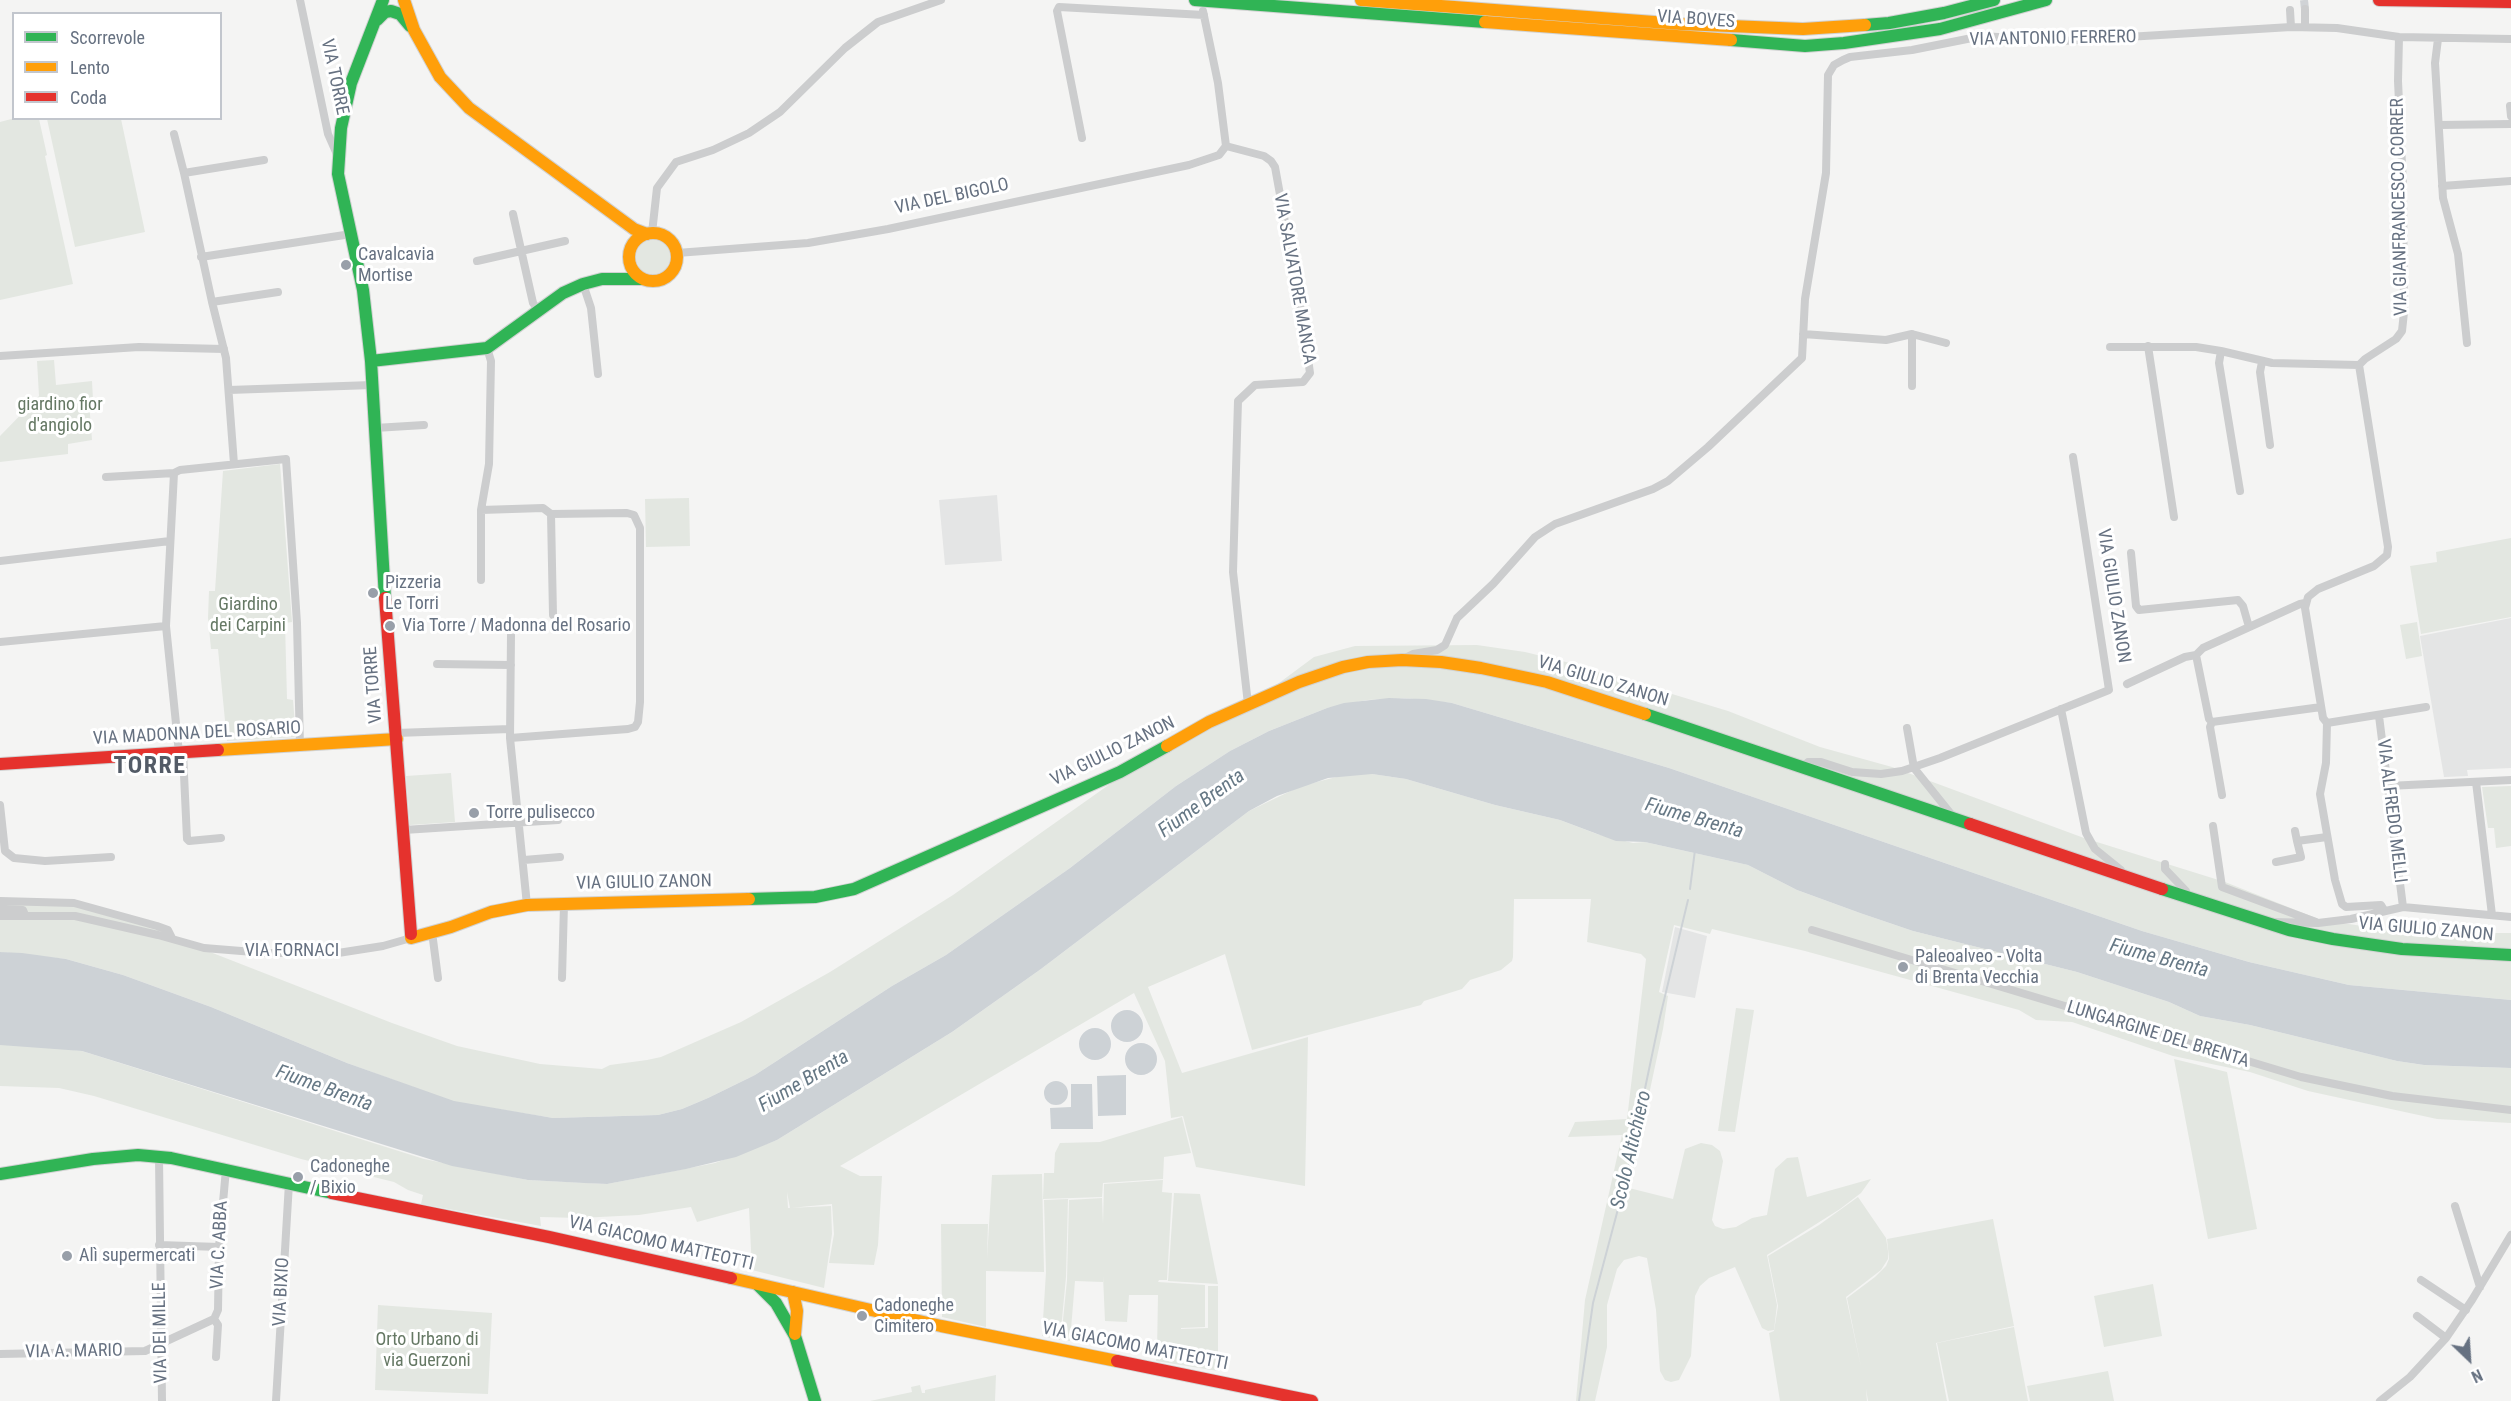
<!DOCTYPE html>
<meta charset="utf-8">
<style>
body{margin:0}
#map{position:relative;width:2511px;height:1401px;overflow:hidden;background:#f4f4f3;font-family:"Roboto Condensed",sans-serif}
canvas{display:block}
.legend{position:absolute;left:12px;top:12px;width:210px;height:108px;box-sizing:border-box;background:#fff;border:2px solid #c2c6cd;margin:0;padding:8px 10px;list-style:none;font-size:18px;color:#667181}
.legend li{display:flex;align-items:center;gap:12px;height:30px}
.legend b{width:30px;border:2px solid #c2c6cd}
.north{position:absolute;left:2439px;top:1329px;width:60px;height:60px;-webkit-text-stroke:4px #fff;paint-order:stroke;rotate:155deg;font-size:16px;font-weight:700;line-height:24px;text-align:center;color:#667181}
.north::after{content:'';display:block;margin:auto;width:21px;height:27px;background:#667181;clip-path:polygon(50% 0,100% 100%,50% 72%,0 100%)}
</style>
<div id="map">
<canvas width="2511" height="1401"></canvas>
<ul class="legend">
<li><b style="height:8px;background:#30b455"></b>Scorrevole</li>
<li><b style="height:8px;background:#ff9f0a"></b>Lento</li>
<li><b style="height:8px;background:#e5322d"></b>Coda</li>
</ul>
<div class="north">N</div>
</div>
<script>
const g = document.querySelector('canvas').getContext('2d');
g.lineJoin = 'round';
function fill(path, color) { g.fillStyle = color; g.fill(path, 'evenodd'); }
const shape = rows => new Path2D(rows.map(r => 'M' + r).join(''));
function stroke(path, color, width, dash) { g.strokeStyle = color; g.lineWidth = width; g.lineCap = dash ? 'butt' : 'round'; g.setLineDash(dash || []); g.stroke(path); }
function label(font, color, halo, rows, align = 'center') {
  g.font = font + ' "Roboto Condensed",sans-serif'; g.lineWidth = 6; g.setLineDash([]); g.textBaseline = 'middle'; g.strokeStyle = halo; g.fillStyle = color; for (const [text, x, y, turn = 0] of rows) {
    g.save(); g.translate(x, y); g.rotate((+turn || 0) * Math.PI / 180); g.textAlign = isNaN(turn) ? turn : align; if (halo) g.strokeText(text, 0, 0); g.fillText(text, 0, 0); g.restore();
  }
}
fill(shape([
 [997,495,1002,561,945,565,939,500],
 [2511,618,2511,768,2467,770,2468,776,2444,777,2420,636],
 [1675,927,1707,936,1695,998,1662,992]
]), '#e4e5e5');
fill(shape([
 [15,118,39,119,47,155,45,156,73,284,0,300,0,122],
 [47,119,121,119,145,232,75,247],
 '636 257a17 17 0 1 1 34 0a17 17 0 1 1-34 0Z',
 [54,360,56,385,92,381,93,400,89,402,92,440,68,444,68,454,0,462,0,436,39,396,37,361],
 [280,464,292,622,285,623,287,699,293,700,296,737,227,741,218,649,211,649,208,618,209,591,215,591,223,471],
 [689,498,690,546,646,547,645,499],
 [2511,538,2511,617,2421,634,2410,566,2437,562,2436,552],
 [2417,622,2422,656,2406,659,2400,625],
 [1477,645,1525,652,1570,663,1728,711,1820,747,1892,767,2084,838,2225,882,2321,920,2411,933,2511,933,2511,1000,2349,985,2249,962,2142,931,1669,768,1452,703,1405,698,1367,700,1327,708,1269,731,1230,751,1176,786,1070,868,946,955,892,986,755,1075,708,1098,682,1109,658,1115,553,1118,454,1102,347,1063,211,1007,123,975,66,959,0,952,0,903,76,904,144,922,205,950,392,1023,457,1046,540,1064,602,1069,610,1065,647,1060,661,1057,741,1022,830,972,953,895,1127,772,1248,706,1314,657,1355,646],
 [451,773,455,822,410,825,406,776],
 [1348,774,1372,774,1406,779,1495,805,1560,820,1597,834,1633,843,1645,842,1748,865,1797,890,1860,913,1913,931,2077,972,2169,1002,2200,1016,2250,1025,2397,1061,2424,1065,2511,1068,2511,1123,2437,1119,2308,1091,2250,1072,2173,1056,2072,1022,2036,1020,2019,1010,1805,951,1712,929,1710,934,1674,925,1659,992,1668,996,1663,1029,1629,1188,1673,1199,1685,1149,1701,1143,1712,1145,1720,1151,1723,1161,1712,1220,1715,1226,1723,1229,1736,1227,1752,1218,1767,1215,1775,1169,1787,1158,1798,1157,1807,1197,1871,1179,1861,1193,1840,1209,1767,1255,1777,1305,1774,1330,1768,1331,1762,1328,1735,1267,1709,1278,1700,1286,1695,1296,1691,1356,1679,1380,1671,1382,1665,1380,1660,1371,1656,1310,1647,1258,1639,1256,1624,1260,1617,1269,1607,1305,1607,1347,1595,1401,1576,1401,1585,1300,1622,1135,1568,1137,1575,1122,1627,1119,1646,959,1641,954,1587,942,1591,899,1514,899,1513,957,1512,961,1501,970,1470,980,1462,989,1424,1001,1421,1005,1252,1050,1225,954,1148,987,1182,1073,1308,1037,1305,1186,1196,1167,1183,1116,1171,1118,1165,1061,1134,993,840,1166,860,1176,882,1176,878,1245,874,1265,829,1263,834,1234,832,1204,790,1208,787,1192,788,1208,831,1206,832,1234,824,1288,752,1270,749,1208,697,1222,691,1207,639,1215,580,1218,540,1217,541,1226,421,1204,423,1195,408,1190,394,1182,301,1159,94,1096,59,1088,0,1086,0,1045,30,1045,82,1051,424,1159,528,1180,607,1184,715,1163,777,1140,952,1032,1041,969,1249,811,1301,786],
 [2511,786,2511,846,2496,848,2494,828,2488,828,2482,787],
 [1736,1008,1754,1010,1735,1132,1718,1131],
 [2174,1059,2227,1072,2257,1229,2208,1239],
 [1182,1117,1191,1153,1164,1157,1163,1179,1103,1183,1102,1197,1043,1199,1044,1173,1054,1173,1055,1153,1060,1143,1100,1142],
 [1042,1174,1044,1272,986,1271,986,1327,942,1317,941,1224,988,1224,987,1259,992,1175],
 [1163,1180,1162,1192,1172,1193,1167,1280,1159,1280,1158,1282,1205,1285,1205,1327,1181,1328,1181,1329,1208,1328,1208,1286,1218,1286,1218,1371,1156,1361,1157,1352,1181,1352,1157,1351,1158,1295,1129,1295,1127,1322,1105,1321,1103,1276,1103,1282,1075,1281,1070,1341,1061,1340,1067,1280,1069,1200,1102,1198,1103,1224,1104,1184],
 [1174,1193,1200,1194,1218,1284,1168,1281],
 [1858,1197,1886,1238,1888,1251,1888,1259,1881,1270,1846,1297,1861,1367,1847,1298,1875,1277,1886,1266,1889,1259,1887,1239,1993,1219,2014,1326,1936,1343,1947,1401,1868,1401,1866,1389,1867,1401,1780,1401,1769,1333,1774,1331,1778,1306,1768,1256,1819,1225],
 [1068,1199,1066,1277,1060,1340,1042,1336,1046,1272,1044,1200],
 [2153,1284,2162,1336,2104,1347,2094,1296],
 [378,1305,492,1313,488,1394,375,1390],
 [2014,1327,2028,1401,1949,1401,1937,1343],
 [2108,1371,2114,1401,2030,1401,2027,1386],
 [996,1375,995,1401,870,1401,912,1392,911,1387,920,1385,922,1393,925,1393,925,1390]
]), '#e3e7e1');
fill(shape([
 [1389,698,1426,699,1452,703,1669,768,2142,931,2249,962,2349,985,2511,1000,2511,1068,2424,1065,2397,1061,2250,1025,2200,1016,2169,1002,2077,972,1913,931,1860,913,1797,890,1748,865,1645,842,1616,841,1560,820,1495,805,1406,779,1372,774,1328,778,1277,796,1249,811,1041,969,952,1032,777,1140,736,1157,686,1169,607,1184,584,1183,528,1180,452,1166,82,1051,0,1045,0,952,22,953,66,959,123,975,211,1007,347,1063,454,1101,553,1118,658,1115,682,1109,708,1098,755,1075,892,986,946,955,1070,868,1176,786,1230,751,1269,731,1327,708,1344,703],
 '1111 1026a16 16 0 1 1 32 0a16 16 0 1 1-32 0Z',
 '1079 1044a16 16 0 1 1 32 0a16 16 0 1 1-32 0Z',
 '1125 1059a16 16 0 1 1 32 0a16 16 0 1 1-32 0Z',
 [1126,1075,1126,1115,1098,1116,1097,1076],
 '1044 1093a12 12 0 1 1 24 0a12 12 0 1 1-24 0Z',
 [1071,1084,1092,1084,1093,1129,1051,1129,1050,1108,1071,1107]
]), '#cdd2d6');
stroke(shape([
 [1690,889,1695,850],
 [1579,1401,1593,1303,1626,1179,1660,1017,1688,900]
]), '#cdd2d6', 2);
stroke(shape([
 [2304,0,2305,9]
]), '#d0d3d6', 8, [8, 4]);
const fast = shape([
 [383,0,351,83,341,128,338,174,363,290,371,361,385,598],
 [1195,0,1485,22],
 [377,20,385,12,391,11,400,14,410,26],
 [1865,25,1889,23,1944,13,1994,0],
 [1731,40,1805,46,1844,43,1940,29,2046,0],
 [371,361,487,348,563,293,583,284,602,279,642,279],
 [1645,714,1970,824],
 [2162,889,2289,930,2333,939,2402,949,2511,955],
 [749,899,815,897,854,889,1120,772,1167,746],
 [0,1174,93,1159,138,1155,171,1158,332,1193],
 [758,1285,776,1303,795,1336,815,1401]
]);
const slow = shape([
 [404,0,414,30,440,77,469,108,634,229,647,234],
 [1361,0,1681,24,1803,29,1865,25],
 [1485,22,1731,40],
 '629 257a24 24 0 1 1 48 0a24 24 0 1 1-48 0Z',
 [1167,746,1209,722,1299,682,1343,667,1368,662,1402,660,1441,662,1481,668,1547,682,1645,714],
 [218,750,397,739],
 [411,934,411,938,451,927,491,912,527,905,749,899],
 [731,1278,941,1326,1117,1361],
 [793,1292,797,1311,795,1334]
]);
const jam = shape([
 [2379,0,2511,2],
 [385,598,411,934],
 [0,764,218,750],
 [1970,824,2162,889],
 [332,1193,549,1237,731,1278],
 [1117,1361,1312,1401]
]);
stroke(fast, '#d1d2d2', 14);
stroke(slow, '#d1d2d2', 14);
stroke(jam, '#d1d2d2', 14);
stroke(shape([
 [300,0,328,134,339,159],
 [2305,9,2305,26],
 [2290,10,2291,27],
 [1203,11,1218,83,1226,146],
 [2438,39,2435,63,2443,198,2458,254,2467,343],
 [2510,106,2511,116],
 [2439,125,2511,124],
 [174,134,184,173],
 [1082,138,1057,11,1059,7,1204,15],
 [1226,146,1264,156,1271,161,1275,167,1302,316,1310,373,1303,382,1255,385,1238,401,1233,572,1248,704],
 [2442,186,2511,181],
 [513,214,533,303,538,310],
 [652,233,657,188,676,162,713,150,749,133,780,112,845,48,878,22,941,0],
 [677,253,808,243,888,229,1189,165,1219,155,1226,146],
 [201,257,351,234],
 [477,261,565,241],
 [583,284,591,308,598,374],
 [212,302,278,292],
 [1803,334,1886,340,1912,334,1946,343],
 [2148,346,2174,517],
 [2110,347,2196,347,2221,351,2272,363,2359,365,2365,359,2396,339,2402,331,2404,312,2403,186,2398,81,2399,37],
 [2221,351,2219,363,2240,491],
 [0,356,139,347,224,349],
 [2262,362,2260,372,2270,445],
 [2359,365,2388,547,2387,555,2374,566,2318,589,2308,597,2305,608,2323,718,2327,723,2326,763,2320,794,2335,880,2342,904,2346,907,2381,905,2384,910],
 [1912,386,1912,334],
 [229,390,372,385],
 [375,428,424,425],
 [234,464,226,358,212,302,184,173,264,160],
 [174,473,166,626,179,753],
 [106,477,174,473,180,470,286,459,297,623,300,746],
 [481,510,543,508,551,514,627,513,634,515,640,528,640,702,638,722,635,727,628,729,510,738],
 [551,514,553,615],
 [2131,553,2136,606,2139,610,2238,600,2243,606,2249,627],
 [0,561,170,541],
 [481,580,481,510,489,464,491,361,487,348],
 [511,635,510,738,527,905],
 [0,642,166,626],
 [2196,655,2209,719,2212,722,2321,707],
 [1403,659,1413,654,1437,650,1445,645,1457,618,1493,584,1535,537,1555,524,1653,489,1668,481,1708,447,1802,358,1805,299,1826,173,1828,75,1834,65,1843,60,1850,57,1912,50,1982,36,2062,41,2291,27,2337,28,2399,37,2511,39],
 [437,664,511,665],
 [2127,684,2185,657,2196,655,2203,648,2300,604,2305,603],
 [2061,709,2086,833,2095,849,2121,870,2121,875],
 [2379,716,2403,907],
 [2212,722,2210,727,2222,795],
 [2327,723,2426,707],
 [1907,728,1914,768,1955,819],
 [396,733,510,729],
 [183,753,187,839,189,841,221,838],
 [1803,767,1808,762,1821,762,1852,772,1881,774,1902,771,1940,758,2109,690,2073,457],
 [2476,782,2492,915],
 [2388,786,2511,780],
 [0,805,5,851,14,858,45,861,111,857],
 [2213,826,2222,887,2316,922],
 [404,830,558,820],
 [2295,831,2297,841,2327,837],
 [524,860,560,857],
 [2276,862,2301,857,2297,841],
 [2165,864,2165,869,2186,891,2187,898],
 [0,901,74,903,157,926,168,930,172,938],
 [0,909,23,910,25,915],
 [0,916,75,916,158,935,204,948,266,953,338,953,383,946,411,938],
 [2272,922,2318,923,2351,919,2403,907,2511,917],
 [1812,930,2301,1077,2392,1096,2511,1110],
 [432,932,438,978],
 [562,978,564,904],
 [159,1157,162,1401],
 [2455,1206,2480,1287],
 [159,1245,219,1247],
 [2421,1280,2466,1310],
 [2417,1316,2446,1338],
 [214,1319,218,1310,219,1247,226,1169],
 [214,1319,218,1325,216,1357],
 [0,1354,145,1351,214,1319],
 [276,1401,289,1183],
 [2380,1401,2410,1377,2446,1338,2472,1300,2511,1235]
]), '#cccdce', 8);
stroke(fast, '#30b455', 12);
stroke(slow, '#ff9f0a', 12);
stroke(jam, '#e5322d', 12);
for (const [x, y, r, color] of [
 [346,265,6,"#989fa9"],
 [373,593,6,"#989fa9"],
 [390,626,6,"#989fa9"],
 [474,813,6,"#989fa9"],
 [1903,967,6,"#989fa9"],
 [298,1177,6,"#989fa9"],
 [67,1256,6,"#989fa9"],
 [862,1316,6,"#989fa9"]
]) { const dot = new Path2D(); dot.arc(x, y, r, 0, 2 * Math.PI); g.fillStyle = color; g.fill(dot); stroke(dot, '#fff', 2); }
label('18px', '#667181', '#fff', [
 ["VIA BOVES",1696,20,4],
 ["VIA ANTONIO FERRERO",2053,39,-1],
 ["VIA TORRE",334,77,78],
 ["VIA DEL BIGOLO",952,197,-12],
 ["VIA GIANFRANCESCO CORRER",2400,207,-91],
 ["VIA SALVATORE MANCA",1294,279,80],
 ["VIA GIULIO ZANON",2113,596,81],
 ["VIA GIULIO ZANON",1603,682,17],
 ["VIA TORRE",374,685,-94],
 ["VIA MADONNA DEL ROSARIO",197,734,-3],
 ["VIA GIULIO ZANON",1113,752,-26],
 ["VIA ALFREDO MELLI",2391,811,83],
 ["VIA GIULIO ZANON",644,883,-1],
 ["VIA GIULIO ZANON",2426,930,5],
 ["VIA FORNACI",292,951],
 ["LUNGARGINE DEL BRENTA",2158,1035,17],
 ["VIA GIACOMO MATTEOTTI",661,1244,13],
 ["VIA C. ABBA",220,1245,-87],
 ["VIA BIXIO",282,1292,-87],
 ["VIA DEI MILLE",161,1333,-91],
 ["VIA GIACOMO MATTEOTTI",1135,1347,11],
 ["VIA A. MARIO",74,1352,-1]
]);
label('18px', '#667181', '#fff', [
 ["Cavalcavia",358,255],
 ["Mortise",358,276],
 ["Pizzeria",385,583],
 ["Le Torri",385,604],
 ["Via Torre / Madonna del Rosario",402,626],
 ["Torre pulisecco",486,813],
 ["Paleoalveo - Volta",1915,957],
 ["di Brenta Vecchia",1915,978],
 ["Cadoneghe",310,1167],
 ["/ Bixio",310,1188],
 ["Alì supermercati",79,1256],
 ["Cadoneghe",874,1306],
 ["Cimitero",874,1327]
], 'left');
label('18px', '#657864', '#fff', [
 ["giardino fior",60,405],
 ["d'angiolo",60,426],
 ["Giardino",248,605],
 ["dei Carpini",248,626],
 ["Orto Urbano di",427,1340],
 ["via Guerzoni",427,1361]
]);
label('italic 20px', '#667885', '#fff', [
 ["Fiume Brenta",1202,804,-36],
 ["Fiume Brenta",1694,819,16],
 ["Fiume Brenta",2159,959,15],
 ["Fiume Brenta",804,1082,-31],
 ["Fiume Brenta",324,1089,20],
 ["Scolo Altichiero",1632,1150,-77]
]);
g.letterSpacing = '1.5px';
label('bold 24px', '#535b66', '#fff', [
 ["TORRE",150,767]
]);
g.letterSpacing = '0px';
</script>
